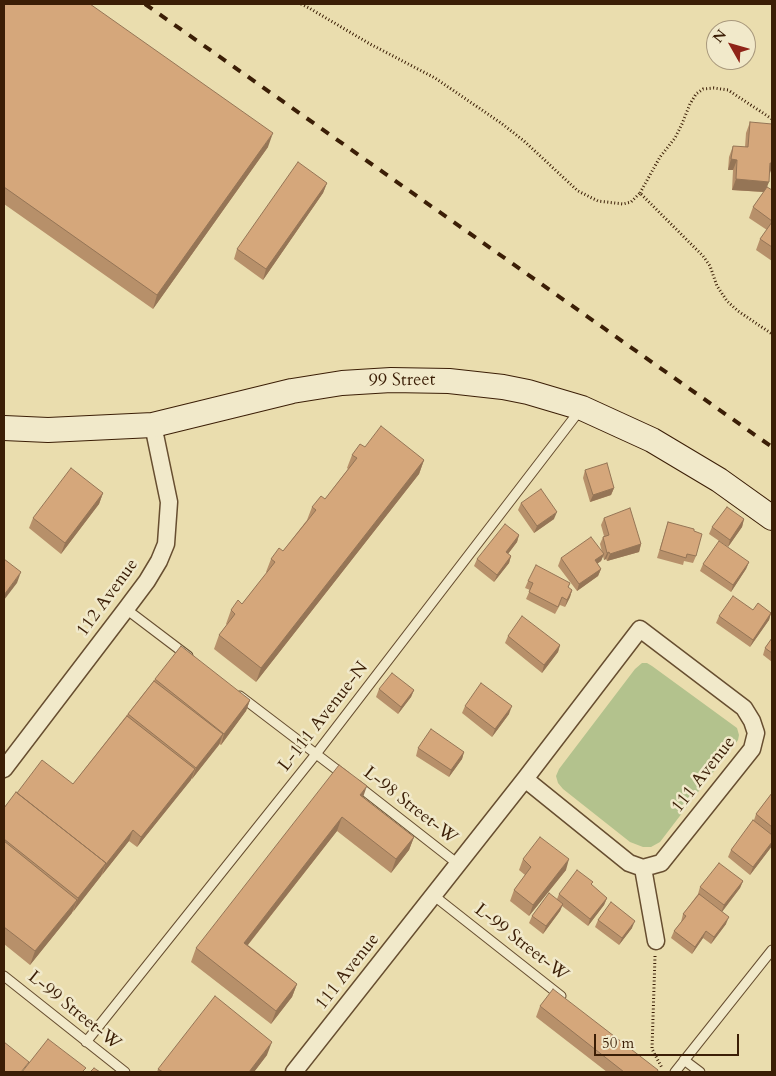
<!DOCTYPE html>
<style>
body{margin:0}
#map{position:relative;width:776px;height:1076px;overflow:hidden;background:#eaddae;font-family:Cardo,serif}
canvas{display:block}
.frame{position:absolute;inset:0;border:5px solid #3b1e06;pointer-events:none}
.north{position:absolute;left:706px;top:20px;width:50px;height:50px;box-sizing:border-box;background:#f1e9ca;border:1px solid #a8987c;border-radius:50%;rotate:308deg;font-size:14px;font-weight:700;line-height:20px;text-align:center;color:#3b1e06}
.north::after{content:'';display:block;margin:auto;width:18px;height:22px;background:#8f2418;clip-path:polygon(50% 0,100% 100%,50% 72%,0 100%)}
.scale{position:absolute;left:594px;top:1034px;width:145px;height:22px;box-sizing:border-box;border:2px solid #3b1e06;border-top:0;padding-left:6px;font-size:15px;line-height:18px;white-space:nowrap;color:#3b1e06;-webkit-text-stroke:4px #f1e9ca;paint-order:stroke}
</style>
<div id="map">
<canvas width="776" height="1076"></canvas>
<div class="frame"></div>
<div class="north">N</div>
<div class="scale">50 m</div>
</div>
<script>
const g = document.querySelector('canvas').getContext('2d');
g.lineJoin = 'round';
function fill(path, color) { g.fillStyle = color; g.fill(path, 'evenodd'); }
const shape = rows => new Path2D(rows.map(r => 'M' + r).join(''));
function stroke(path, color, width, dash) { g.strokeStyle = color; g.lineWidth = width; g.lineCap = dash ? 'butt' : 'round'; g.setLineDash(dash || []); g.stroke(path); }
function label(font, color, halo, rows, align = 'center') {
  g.font = font + ' Cardo,serif'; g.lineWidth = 5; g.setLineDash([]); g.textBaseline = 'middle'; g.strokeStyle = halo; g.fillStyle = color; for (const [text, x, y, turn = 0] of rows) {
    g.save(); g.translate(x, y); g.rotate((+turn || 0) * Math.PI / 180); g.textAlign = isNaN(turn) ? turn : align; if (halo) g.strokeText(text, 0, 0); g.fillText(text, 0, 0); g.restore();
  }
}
fill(shape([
 [642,663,647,663,652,666,737,728,739,735,738,740,731,749,660,842,651,847,643,847,630,842,563,789,558,783,556,776,559,769,635,669]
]), '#b3c28d');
const service = shape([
 [126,609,188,656],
 [240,696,345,776],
 [357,785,458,864],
 [433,895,561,996],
 [4,976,125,1072],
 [86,1042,316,754,580,410],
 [684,1060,700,1072],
 [675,1072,772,950]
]);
const minor = shape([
 [4,769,126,609,147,581,159,561,166,544,169,502,153,425],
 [643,868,656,941],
 [294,1072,525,779,640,629,744,708,752,721,756,733,752,749,661,863,643,868,629,863,525,779]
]);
const secondary = shape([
 [4,428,48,430,153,425,292,391,342,383,391,380,449,381,503,387,528,392,582,408,652,440,719,480,772,518]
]);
stroke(service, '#674e30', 11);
stroke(minor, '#674e30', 19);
stroke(secondary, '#3b1e06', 26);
stroke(shape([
 [301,4,309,8,370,44,435,78,501,123,524,141,578,191,598,201,623,204,631,202,640,193,703,256,710,266,717,286,727,301,738,311,772,334],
 [640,193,660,157,675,138,682,124,690,104,696,94,703,89,714,88,728,90,772,119],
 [655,956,652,1049,662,1068]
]), '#3b1e06', 3, [1, 2.5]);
stroke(service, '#f1e9ca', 9);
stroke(minor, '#f1e9ca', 16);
stroke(secondary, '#f1e9ca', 24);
stroke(shape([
 [145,4,772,447]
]), '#3b1e06', 4, [9, 9]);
fill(shape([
 [4,4,268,147,153,309,4,204],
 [750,122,770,173,769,173,766,189,772,190,772,261,756,250,760,239,767,230,749,218,753,207,764,192,732,190,733,170,728,170,729,157,733,146,745,147,746,133],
 [327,183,323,193,263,280,234,259,237,249],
 [365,447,424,460,419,474,256,682,214,649,219,635,227,625,226,624,231,610,242,604,267,573,266,572,271,559,283,551,307,520,312,507,325,499,348,469,347,468,352,455],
 [585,470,614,488,611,495,590,502,583,478],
 [103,493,99,504,61,554,29,528,33,518],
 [521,503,554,519,534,533,518,510],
 [604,518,641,544,639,552,607,561,606,559,604,560,603,556,601,561,597,564,601,569,598,576,577,591,558,566,561,558,602,552,600,544,603,537,604,536,601,525],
 [744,519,742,527,728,547,709,534,712,527],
 [668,522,694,531,696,556,693,563,684,561,683,565,657,558],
 [519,535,517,542,508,554,511,556,509,563,494,582,474,566,477,559],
 [749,562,746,569,731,592,700,571,703,564],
 [528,581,570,583,568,588,572,590,570,597,565,607,560,605,555,614,526,599,530,590,525,588],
 [753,610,771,613,769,620,750,647,716,623,719,616],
 [508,636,560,645,558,652,542,673,505,643],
 [772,638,772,662,763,655,765,648],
 [155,679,250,700,246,711,221,745,219,744,192,779,192,778,137,847,129,841,30,965,4,944,4,808,17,793,73,784],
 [379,689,414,690,411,697,398,714,376,697],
 [465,706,509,714,492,737,462,713],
 [418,748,464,752,462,759,449,777,416,756],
 [772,793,772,846,750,875,728,857,731,850,754,820,756,814],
 [363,797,414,837,409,850,391,873,337,831,248,945,297,984,292,997,271,1024,191,962,196,948],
 [523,859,566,870,529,916,510,901,514,890,525,875,519,870],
 [743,881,740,888,722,912,726,924,711,944,703,938,692,954,671,938,674,931,681,922,683,914,698,894,700,887],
 [591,885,607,898,604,905,588,926,562,906,560,911,543,934,529,923,532,916,557,899,559,894],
 [598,920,632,928,619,945,595,927],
 [540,1006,658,1070,657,1072,607,1072,536,1017],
 [267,1055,254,1072,157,1072,158,1069]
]), '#b7906a');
fill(shape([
 [273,133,268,147,153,309,157,295],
 [731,159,737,160,733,170,728,170],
 [770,163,772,163,772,168,770,173,767,173],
 [736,179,769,182,765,192,732,190],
 [327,183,323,193,263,280,266,269],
 [424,460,419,474,256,682,261,668],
 [614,488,611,495,590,502,593,495],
 [103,493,99,504,61,554,65,543],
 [557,512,554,519,534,533,537,526],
 [744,519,742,527,728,547,730,540],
 [519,535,517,542,504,559,506,552],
 [641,544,639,552,607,561,610,554],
 [609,552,606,559,604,560,607,553],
 [604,554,601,561,592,567,595,560],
 [511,556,509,563,494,582,497,575],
 [749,562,746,569,731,592,733,585],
 [601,569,598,576,577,591,579,584],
 [21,572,17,583,4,600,4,595],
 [572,590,570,597,565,607,567,600],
 [771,613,769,620,750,647,753,640],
 [560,645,558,652,542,673,544,665],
 [414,690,411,697,398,714,401,707],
 [250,700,246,711,221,745,224,734],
 [512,706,509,714,492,737,495,729],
 [223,734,219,745,192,779,196,768],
 [464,752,462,759,449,777,451,770],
 [195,769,191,780,137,847,141,837],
 [367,786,362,800,360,795],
 [342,817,337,831,239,956,244,943],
 [133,830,129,841,102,875,106,864],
 [414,837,409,850,391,873,396,859],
 [772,842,772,846,750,875,753,867],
 [569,859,566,870,529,916,533,905],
 [106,863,101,876,73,912,78,898],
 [743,881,740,888,721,913,724,905],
 [607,898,604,905,588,926,590,919],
 [77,900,72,913,30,965,35,951],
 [563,904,560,911,543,934,546,926],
 [729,917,726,924,711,944,714,937],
 [635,921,632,928,619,945,622,938],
 [706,931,703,938,692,954,695,947],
 [297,984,292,997,271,1024,276,1011],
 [272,1042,267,1055,254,1072,249,1072]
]), '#957556');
const building = shape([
 [4,4,90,4,273,133,157,295,4,187,4,4],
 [750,122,772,124,772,163,770,163,769,182,736,179,737,160,731,159,733,146,748,147,750,122],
 [298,162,327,183,266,269,237,249,298,162],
 [767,187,772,190,772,221,753,207,767,187],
 [772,222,772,247,760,239,772,222],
 [381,426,424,460,261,668,219,635,235,614,231,610,238,600,242,604,275,562,271,559,279,548,283,551,316,510,312,507,321,496,325,499,357,458,352,455,360,444,365,447,381,426],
 [607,463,614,488,593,495,585,470,607,463],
 [71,468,103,493,65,543,33,518,71,468],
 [541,489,557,512,537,526,521,503,541,489],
 [727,507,744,519,730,540,712,527,727,507],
 [630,508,641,544,610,554,609,552,607,553,603,537,609,535,604,518,630,508],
 [668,522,694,529,694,531,702,534,696,556,687,554,686,558,660,550,668,522],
 [505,524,519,535,506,552,511,556,497,575,477,559,505,524],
 [591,537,604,554,595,560,601,569,579,584,561,558,591,537],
 [719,541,749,562,733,585,703,564,719,541],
 [4,559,21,572,4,595,4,559],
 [536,565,570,583,568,587,572,590,567,600,562,597,558,607,529,592,533,583,528,581,536,565],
 [733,596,753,610,758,603,771,613,753,640,719,616,733,596],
 [522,616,560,645,544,665,508,636,522,616],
 [772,638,772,653,765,648,772,638],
 [181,646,250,700,224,734,155,679,181,646],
 [392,673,414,690,401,707,379,689,392,673],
 [154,681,223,734,196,768,128,714,154,681],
 [481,683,512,706,495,729,465,706,481,683],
 [127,716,195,769,141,837,133,830,106,864,105,864,106,863,17,793,42,760,73,784,127,716],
 [431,729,464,752,451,770,418,748,431,729],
 [339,765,367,786,360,795,414,837,396,859,342,817,244,943,297,984,276,1011,196,948,339,765],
 [16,792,106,863,78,898,4,839,4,808,16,792],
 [772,793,772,827,756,814,772,793],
 [753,820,772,835,772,842,753,867,731,850,753,820],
 [540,837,569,859,533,905,514,890,531,867,523,859,540,837],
 [4,841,77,900,35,951,4,927,4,841],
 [719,863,743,881,724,905,700,887,719,863],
 [577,870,593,882,591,884,607,898,590,919,559,894,577,870],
 [549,893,563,904,546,926,532,916,549,893],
 [699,894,729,917,714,937,706,931,695,947,674,931,686,916,683,914,699,894],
 [611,902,635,921,622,938,598,920,611,902],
 [553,989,658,1070,657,1072,624,1072,540,1006,553,989],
 [215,996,272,1042,249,1072,163,1072,158,1069,215,996],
 [48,1039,86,1068,82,1072,22,1072,48,1039],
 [4,1042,29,1062,21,1072,4,1072,4,1042],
 [94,1068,100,1072,90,1072,94,1068]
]);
fill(building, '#d5a77b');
stroke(building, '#957556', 1);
label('18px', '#3b1e06', '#f1e9ca', [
 ["99 Street",402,381,-1],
 ["112 Avenue",108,598,-54],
 ["L-111 Avenue-N",324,717,-52],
 ["111 Avenue",704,775,-52],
 ["L-98 Street-W",410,806,38],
 ["L-99 Street-W",521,943,38],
 ["111 Avenue",348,972,-52],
 ["L-99 Street-W",74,1011,39]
]);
</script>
